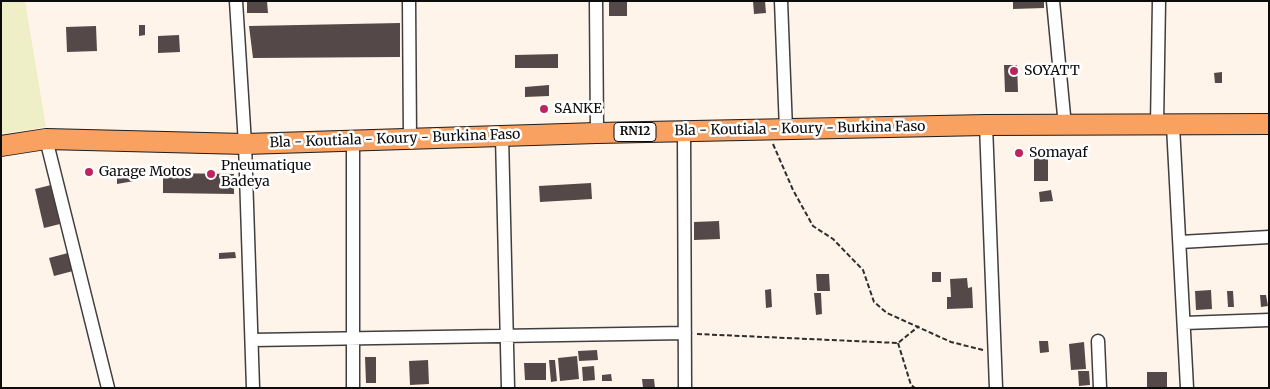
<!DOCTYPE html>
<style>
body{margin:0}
#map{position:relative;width:1270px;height:389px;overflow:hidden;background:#fff4ea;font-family:Merriweather,serif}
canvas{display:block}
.frame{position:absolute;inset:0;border:2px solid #0c0c0c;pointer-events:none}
</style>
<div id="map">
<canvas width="1270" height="389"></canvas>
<div class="frame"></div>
</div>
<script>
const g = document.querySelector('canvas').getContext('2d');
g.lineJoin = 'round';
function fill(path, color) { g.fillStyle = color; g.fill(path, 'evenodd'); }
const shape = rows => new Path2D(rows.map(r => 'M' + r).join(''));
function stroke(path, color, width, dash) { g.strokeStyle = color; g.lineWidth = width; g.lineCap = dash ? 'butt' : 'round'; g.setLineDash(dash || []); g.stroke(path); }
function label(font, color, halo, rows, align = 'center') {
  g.font = font + ' Merriweather,serif'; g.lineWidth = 5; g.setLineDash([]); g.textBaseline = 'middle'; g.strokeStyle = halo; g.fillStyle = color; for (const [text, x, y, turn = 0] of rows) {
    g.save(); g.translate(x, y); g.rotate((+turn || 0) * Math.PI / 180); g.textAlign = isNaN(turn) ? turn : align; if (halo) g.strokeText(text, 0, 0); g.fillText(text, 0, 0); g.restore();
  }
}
fill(shape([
 [1,1,25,1,46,127,1,134]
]), '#efefc7');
fill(shape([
 [247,1,267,1,268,13,247,13],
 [609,1,627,1,627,16,609,16],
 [753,1,765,1,766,13,754,14],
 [1013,1,1044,1,1044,8,1013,9],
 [400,23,400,57,253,58,249,26],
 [139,25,145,25,145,35,139,36],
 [96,26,97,51,67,52,66,27],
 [179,35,180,52,158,53,158,36],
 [558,54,558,68,515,68,515,55],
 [1004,65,1017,65,1018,92,1005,92],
 [1222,72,1222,83,1215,83,1214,73],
 [549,85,549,96,525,97,525,87],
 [1034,151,1048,151,1048,181,1034,181],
 [163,173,234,174,234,194,163,193],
 [133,175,134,181,117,184,117,178],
 [591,183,592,199,540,202,539,186],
 [51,185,60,224,44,228,35,189],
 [1051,190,1053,201,1040,202,1039,192],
 [719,221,720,239,694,240,694,222],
 [235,252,236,258,219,259,219,253],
 [68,253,73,271,54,276,49,258],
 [932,272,941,272,941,282,932,282],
 [816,274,829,274,830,291,817,291],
 [967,278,968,288,972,287,973,308,947,309,947,297,951,297,950,279],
 [771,289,772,307,766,308,765,290],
 [1211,290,1212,309,1196,310,1195,291],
 [1227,291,1233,291,1234,307,1228,307],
 [814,293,821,293,822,314,816,315],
 [1260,295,1266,295,1268,306,1261,307],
 [1039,341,1048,341,1049,352,1040,353],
 [1084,342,1086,369,1071,370,1069,344],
 [597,350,598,360,579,361,578,351],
 [577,356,579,379,560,381,558,358],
 [365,357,376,357,376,383,366,383],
 [428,360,429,384,410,385,409,361],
 [549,360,555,360,557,381,551,382],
 [524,363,546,363,546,380,525,380],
 [594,366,595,380,583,381,582,367],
 [1078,371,1089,371,1090,385,1079,386],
 [1147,372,1167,372,1167,388,1147,388],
 [611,374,612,381,602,381,602,375],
 [642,379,654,379,655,388,643,388]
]), '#544948');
const street = shape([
 [236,1,245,144,253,388],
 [409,1,410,139],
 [596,1,597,133],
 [781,1,786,130],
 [1053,1,1065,126],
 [986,125,996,388],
 [1157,125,1159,1],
 [1173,126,1187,388],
 [684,132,685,388],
 [502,136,508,388],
 [46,139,108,388],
 [353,141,353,388],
 [1180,242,1269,237],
 [1184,323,1269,320],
 [252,340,685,333],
 [1098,341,1100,388]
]);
const primary = shape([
 [1,146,46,139,245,144,597,133,986,125,1269,124]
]);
stroke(street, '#3f3f3f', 15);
stroke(primary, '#1d1d1d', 22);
stroke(shape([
 [773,144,793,190,813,226,833,239,863,270,874,302,887,313,951,342,983,350],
 [697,334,898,343,919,326],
 [898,343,911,385,915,388]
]), '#2e2e2e', 2, [5, 2.5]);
stroke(street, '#fff', 12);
stroke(primary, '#f8a161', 20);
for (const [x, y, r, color] of [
 [1014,71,5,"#ba255e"],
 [544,109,5,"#ba255e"],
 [1019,153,5,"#ba255e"],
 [89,172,5,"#ba255e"],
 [211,174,5,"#ba255e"]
]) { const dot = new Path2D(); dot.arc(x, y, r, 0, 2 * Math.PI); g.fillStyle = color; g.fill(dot); stroke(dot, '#fff', 2); }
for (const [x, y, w] of [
 [635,132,42]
]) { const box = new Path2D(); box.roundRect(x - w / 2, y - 9.5, w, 19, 4); g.fillStyle = '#fff'; g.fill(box); stroke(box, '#0c0c0c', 1); }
label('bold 12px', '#0c0c0c', null, [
 ["RN12",635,132]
]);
label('14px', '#0c0c0c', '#fff', [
 ["SOYATT",1024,71],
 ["SANKE",554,109],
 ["Somayaf",1029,153],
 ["Pneumatique",221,166],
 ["Badeya",221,182],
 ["Garage Motos",99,172]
], 'left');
label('14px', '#0c0c0c', '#fff', [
 ["Bla - Koutiala - Koury - Burkina Faso",800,129,-1],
 ["Bla - Koutiala - Koury - Burkina Faso",395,139,-2]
]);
</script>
